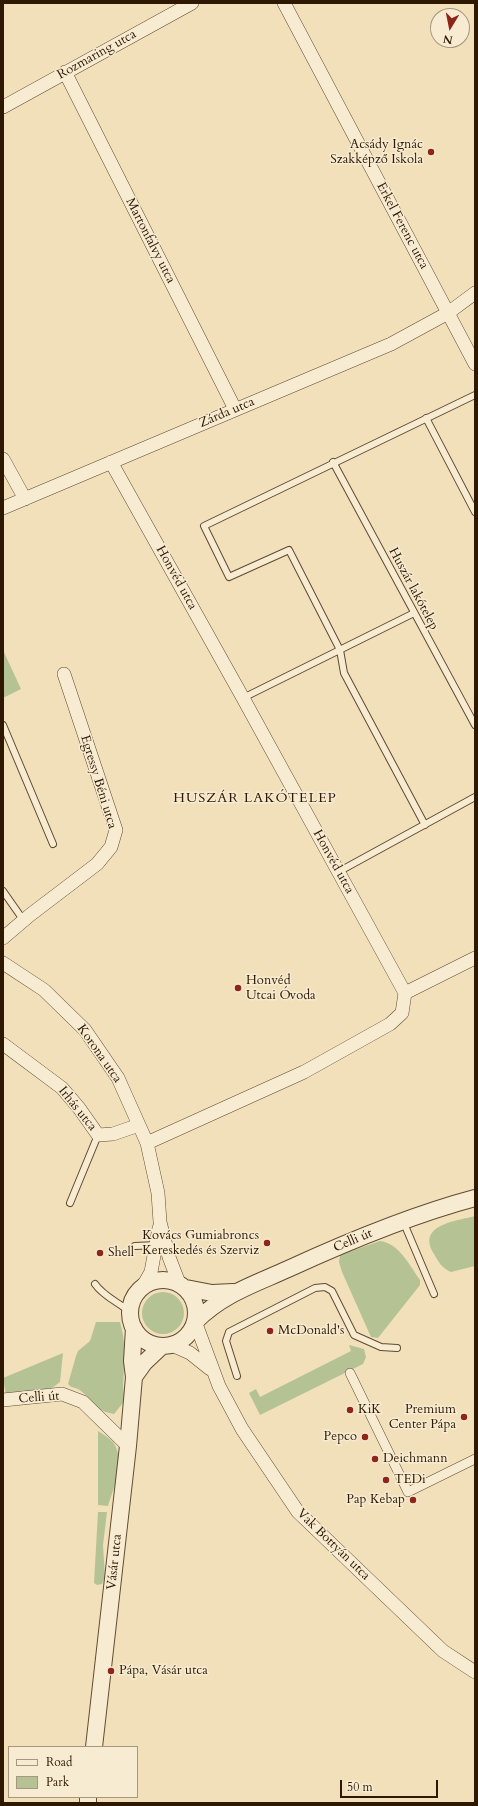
<!DOCTYPE html>
<html>
<head>
<meta charset="utf-8">
<style>
  body { margin:0 }
  #map { position:relative; width:478px; height:1806px; overflow:hidden; background:#f2e0ba; font-family:Cardo,serif }
  canvas { display:block }
  .frame { position:absolute; inset:0; border:4px solid #2e1802; pointer-events:none }
  .legend { position:absolute; left:8px; top:1746px; width:130px; height:52px; box-sizing:border-box; background:#f7ebd2; border:1px solid #a7977f; margin:0; padding:5px 7px; list-style:none; font-size:12px; color:#2e1802 }
  .legend li { display:flex; align-items:center; gap:8px; height:20px }
  .legend b { width:20px; border:1px solid #a7977f }
  .north { position:absolute; left:430px; top:8px; width:40px; height:40px; box-sizing:border-box; background:#f7ebd2; border:1px solid #a7977f; border-radius:50%; rotate:190deg; font-size:11px; font-weight:700; line-height:16px; text-align:center; color:#2e1802 }
  .north::after { content:''; display:block; margin:auto; width:14px; height:18px; background:#8f2418; clip-path:polygon(50% 0,100% 100%,50% 72%,0 100%) }
  .scale { position:absolute; left:340px; top:1780px; width:98px; height:18px; box-sizing:border-box; border:2px solid #2e1802; border-top:0; padding-left:5px; font-size:12px; line-height:14px; white-space:nowrap; color:#2e1802; -webkit-text-stroke:3px #f7ebd2; paint-order:stroke }
</style>
</head>
<body>
<div id="map">
<canvas width="478" height="1806"></canvas>
<div class="frame"></div>
<ul class="legend">
<li><b style="height:5px;background:#f7ebd2"></b>Road</li>
<li><b style="height:11px;background:#b5c394"></b>Park</li>
</ul>
<div class="north">N</div>
<div class="scale">50 m</div>
</div>
<script>
const g = document.querySelector('canvas').getContext('2d');
g.lineJoin = 'round';
function paint(path, color) {
  g.fillStyle = color;
  g.fill(path, 'evenodd');
}
function trace(path, color, width, dash) {
  g.strokeStyle = color;
  g.lineWidth = width;
  g.lineCap = dash ? 'butt' : 'round';
  g.setLineDash(dash || []);
  g.stroke(path);
}
function drawText(font, color, halo, rows, align = 'center') {
  g.font = font + ' Cardo,serif';
  g.lineWidth = 3;
  g.setLineDash([]);
  g.textBaseline = 'middle';
  g.strokeStyle = halo;
  g.fillStyle = color;
  for (const [text, x, y, turn = 0] of rows) {
    g.save();
    g.translate(x, y);
    g.rotate((+turn || 0) * Math.PI / 180);
    g.textAlign = isNaN(turn) ? turn : align;
    if (halo) g.strokeText(text, 0, 0);
    g.fillText(text, 0, 0);
    g.restore();
  }
}
paint(new Path2D(`
  M3 650 21 689 3 698Z
  M475 1216V1266L451 1272C442 1268 439 1263 434 1254 416 1225 456 1221 475 1216Z
  M380 1241C399 1243 410 1266 420 1280V1285L378 1338 371 1337 342 1272 339 1262 340 1255Z
  M142 1313a21 21 0 1 1 42 0a21 21 0 1 1-42 0Z
  M96 1322H120L123 1335 125 1352 123 1385 124 1397 123 1403 114 1414C95 1411 94 1402 81 1391 77 1387 72 1389 68 1384L76 1356 78 1351 90 1341Z
  M349 1345 364 1349 366 1357 363 1364 260 1415 249 1393 256 1389 260 1397 351 1351Z
  M63 1353 60 1382 52 1388 6 1395 3 1378Z
  M98 1431C103 1434 109 1438 113 1442 126 1460 114 1487 108 1506L98 1505Z
  M98 1512H107L103 1545 105 1577 102 1584 97 1585 94 1583Z`), '#b5c394');
const service = new Path2D(`
  M426 418 475 512
  M333 462 475 725
  M243 698 414 613
  M3 725 53 844
  M425 825 344 673 340 650 289 550 229 577 204 526 475 395
  M338 872 475 797
  M3 891 24 921
  M70 1203 98 1135
  M403 1221 434 1294
  M135 1246 157 1245
  M95 1284C103 1296 118 1302 130 1312
  M237 1376 226 1341 229 1332 315 1288 325 1287 332 1291 354 1335 381 1347 397 1348`);
const pedestrian = new Path2D(`
  M350 1373 408 1492 475 1459`);
const minor = new Path2D(`
  M284 3 475 364
  M65 72 235 409
  M3 107 192 3
  M3 459 25 499
  M111 462 243 698 405 993 402 1013 390 1024 304 1072 147 1143
  M3 508 391 344 448 313 475 293
  M3 938 30 915 97 864 111 847 116 830 64 674
  M3 963 44 990 85 1030 118 1078 147 1143 158 1193 160 1222 169 1257 179 1283
  M405 993 475 958
  M3 1044 62 1088 79 1108 98 1135 113 1134 139 1125
  M143 1286 151 1272 159 1228
  M196 1324 219 1386 242 1429 298 1512 443 1651 475 1672
  M172 1345 190 1353 210 1369
  M3 1400 62 1394 83 1402 128 1446`);
const tertiary = new Path2D(`
  M130 1313a33 33 0 1 1 66 0a33 33 0 1 1-66 0Z
  M186 1288 212 1293 233 1292
  M196 1321C223 1294 255 1284 288 1269 349 1241 411 1215 475 1198
  M134 1377 144 1363 162 1346
  M94 1747 128 1446 134 1377 132 1361 134 1328
  M88 1803V1797`);
trace(service, '#5f4a30', 8);
trace(pedestrian, '#5f4a30', 10);
trace(minor, '#5f4a30', 14);
trace(tertiary, '#5f4a30', 18);
trace(service, '#f7ebd2', 6);
trace(pedestrian, '#f7ebd2', 9);
trace(minor, '#f7ebd2', 13);
trace(tertiary, '#f7ebd2', 16);
for (const [x, y, r, color] of [
  [431,152,4,"#8f2418"],
  [238,988,4,"#8f2418"],
  [267,1243,4,"#8f2418"],
  [100,1253,4,"#8f2418"],
  [270,1331,4,"#8f2418"],
  [350,1410,4,"#8f2418"],
  [464,1417,4,"#8f2418"],
  [365,1437,4,"#8f2418"],
  [375,1459,4,"#8f2418"],
  [386,1480,4,"#8f2418"],
  [413,1500,4,"#8f2418"],
  [111,1671,4,"#8f2418"]
]) {
  const dot = new Path2D();
  dot.arc(x, y, r, 0, 2 * Math.PI);
  g.fillStyle = color;
  g.fill(dot);
  trace(dot, '#f7ebd2', 1.5);
}
drawText('13px', '#2e1802', '#f7ebd2', [
  ["Rozmaring utca",97,55,-29],
  ["Erkel Ferenc utca",402,226,62],
  ["Martonfalvy utca",150,241,63],
  ["Zárda utca",227,413,-23],
  ["Honvéd utca",176,578,61],
  ["Huszár lakótelep",413,589,62],
  ["Egressy Béni utca",98,782,73],
  ["Honvéd utca",333,862,61],
  ["Korona utca",99,1054,55],
  ["Irhás utca",77,1109,51],
  ["Celli út",353,1241,-23],
  ["Celli út",39,1398,-4],
  ["Vak Bottyán utca",333,1545,44],
  ["Vásár utca",115,1562,-84]
]);
drawText('13px', '#2e1802', '#f7ebd2', [
  ["Acsády Ignác",423,145,"right"],
  ["Szakképző Iskola",423,160,"right"],
  ["Honvéd",246,981],
  ["Utcai Óvoda",246,996],
  ["Kovács Gumiabroncs",259,1236,"right"],
  ["Kereskedés és Szerviz",259,1251,"right"],
  ["Shell",108,1253],
  ["McDonald's",278,1331],
  ["KiK",358,1410],
  ["Premium",456,1410,"right"],
  ["Center Pápa",456,1425,"right"],
  ["Pepco",357,1437,"right"],
  ["Deichmann",383,1459],
  ["TEDi",394,1480],
  ["Pap Kebap",405,1500,"right"],
  ["Pápa, Vásár utca",119,1671]
], 'left');
g.letterSpacing = '1px';
drawText('14px', '#2e1802', '#f7ebd2', [
  ["HUSZÁR LAKÓTELEP",255,799]
]);
g.letterSpacing = '0px';
</script>
</body>
</html>
